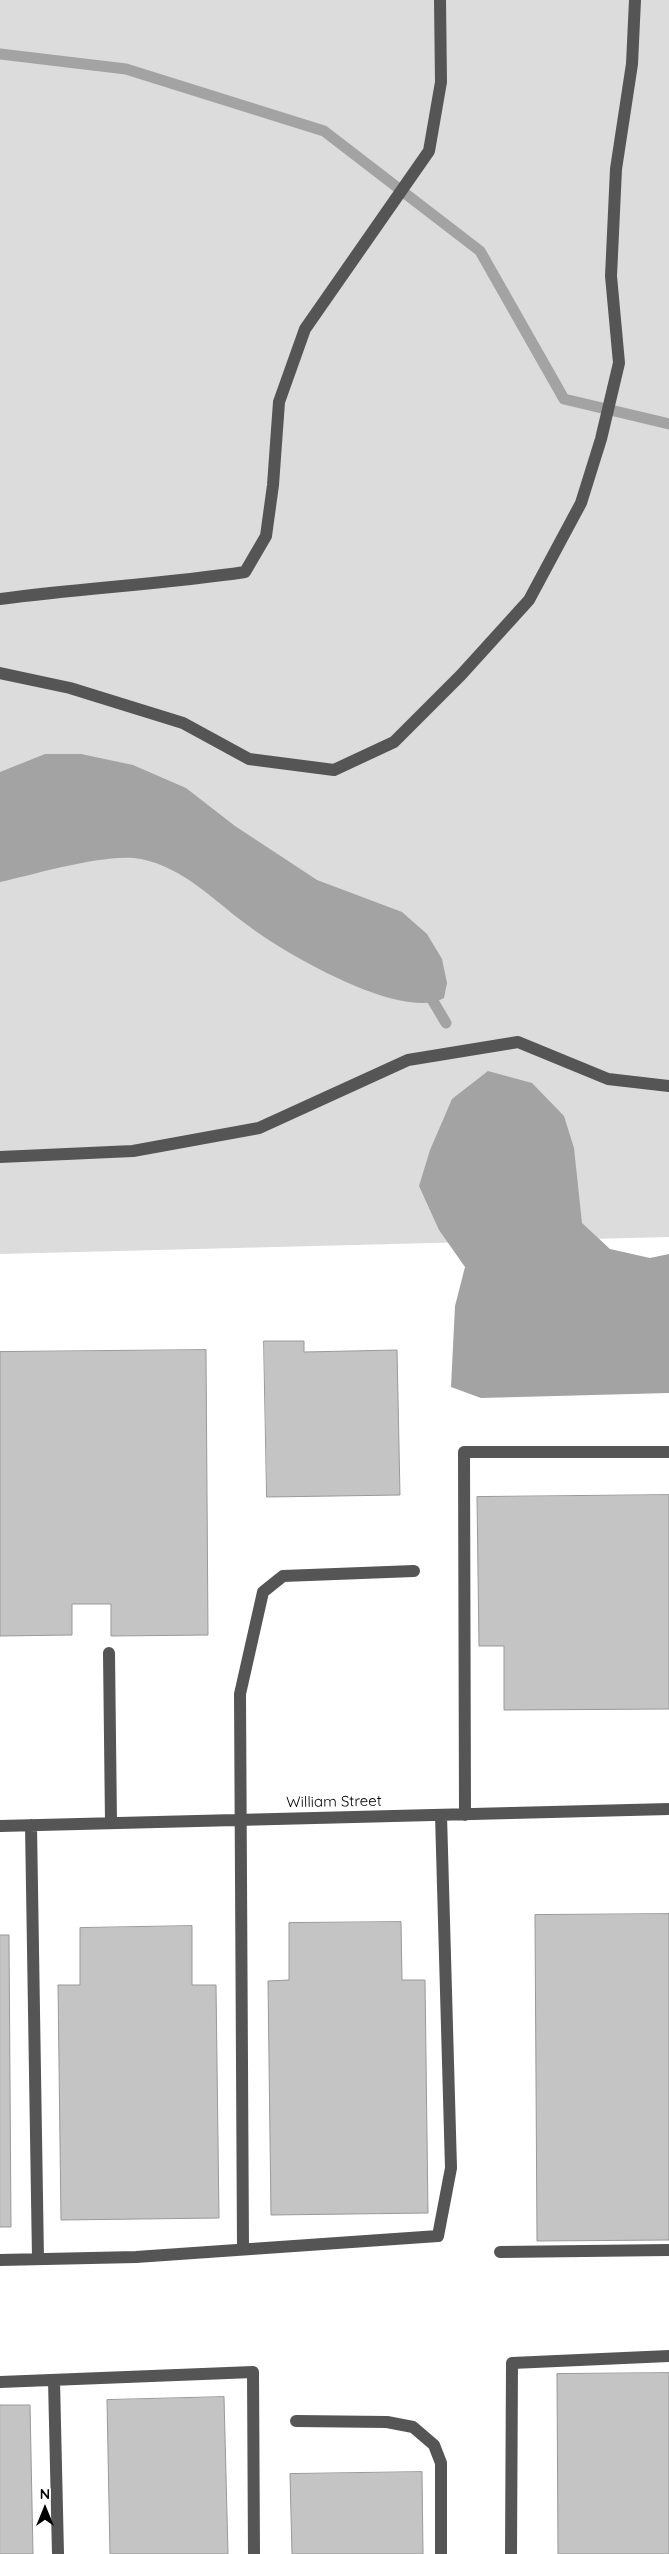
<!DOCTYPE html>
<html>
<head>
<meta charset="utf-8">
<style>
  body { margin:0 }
  #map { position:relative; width:669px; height:2554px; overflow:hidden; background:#fff; font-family:Quicksand,sans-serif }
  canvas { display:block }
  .north { position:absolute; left:20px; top:2484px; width:50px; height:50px; -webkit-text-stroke:4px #fff; paint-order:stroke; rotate:0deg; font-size:14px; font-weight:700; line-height:20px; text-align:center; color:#000 }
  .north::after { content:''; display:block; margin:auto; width:18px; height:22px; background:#000; clip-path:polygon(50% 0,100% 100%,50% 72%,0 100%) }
</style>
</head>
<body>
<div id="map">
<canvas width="669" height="2554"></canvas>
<div class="north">N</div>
</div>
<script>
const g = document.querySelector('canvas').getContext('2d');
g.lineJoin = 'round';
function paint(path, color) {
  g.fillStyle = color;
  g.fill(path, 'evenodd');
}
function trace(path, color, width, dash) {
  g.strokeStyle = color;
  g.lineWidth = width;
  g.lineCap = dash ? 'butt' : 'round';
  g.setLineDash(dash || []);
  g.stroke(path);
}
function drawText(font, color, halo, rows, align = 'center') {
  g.font = font + ' Quicksand,sans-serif';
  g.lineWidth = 5;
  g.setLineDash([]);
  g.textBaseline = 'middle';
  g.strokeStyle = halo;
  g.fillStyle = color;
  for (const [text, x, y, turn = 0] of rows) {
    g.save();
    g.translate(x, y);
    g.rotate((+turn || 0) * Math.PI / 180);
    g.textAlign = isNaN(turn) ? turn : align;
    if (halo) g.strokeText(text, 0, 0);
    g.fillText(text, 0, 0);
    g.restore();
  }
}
paint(new Path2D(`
  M0 0H669V1237L0 1254Z`), '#dcdcdc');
paint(new Path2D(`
  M45 754H81L133 765 186 788 235 826 317 880 402 912 427 934 442 959 447 983 444 998C402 1022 282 952 246 924 212 899 184 868 141 859 109 852 35 874 0 882V772Z
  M488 1071 532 1083 564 1116 574 1148 582 1223 610 1249 650 1258 669 1254V1393L481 1398 451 1387 455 1306 465 1267 439 1230 419 1186 430 1150 452 1099Z`), '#a3a3a3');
trace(new Path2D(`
  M0 54 126 69 324 131 480 251 564 399 669 424
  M427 991 446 1023`), '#a3a3a3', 11);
const building = new Path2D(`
  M264 1341H304V1352L397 1350 400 1495 267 1497Z
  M206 1350 208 1635 111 1636V1604H72V1635L0 1636V1352Z
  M669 1495V1709L504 1710V1646H479L477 1497Z
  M669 1914V2240L537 2241 535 1915Z
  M401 1922 402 1980H425L428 2213 271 2215 268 1981 289 1980V1923Z
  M192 1926V1985H216L219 2218 61 2220 58 1985H80V1928Z
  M0 1935H9L11 2227H0Z
  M669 2373V2554H558L557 2374Z
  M224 2397 228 2554H110L107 2400Z
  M0 2405H30L33 2554H0Z
  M422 2472 423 2554H292L290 2474Z`);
paint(building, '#c4c4c4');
trace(building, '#999', 1);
trace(new Path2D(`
  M0 599C82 588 164 584 245 572L266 536 273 485 279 402 305 329 429 151 441 82 440 0
  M0 673 70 688 183 723 249 759 334 770 394 742 461 675 529 600 581 503 601 439 619 363 611 276 616 169 632 64 635 0
  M0 1157 133 1151 259 1128 408 1060 518 1042 608 1079 669 1086
  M109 1653 111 1823
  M465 1815 464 1452H669
  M31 1825 38 2259
  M0 1826 669 1809
  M243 2249 240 1694 263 1592 283 1576 414 1571
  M500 2252 669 2250
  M0 2260 136 2257 438 2236 451 2168 441 1815
  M54 2380 58 2554
  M0 2382 253 2372 254 2554
  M296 2421 387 2422 413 2427 434 2445 441 2463V2554
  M511 2554 512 2363 669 2356`), '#555', 12);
drawText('15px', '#000', '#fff', [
  ["William Street",334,1802,-1]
]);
</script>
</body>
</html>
